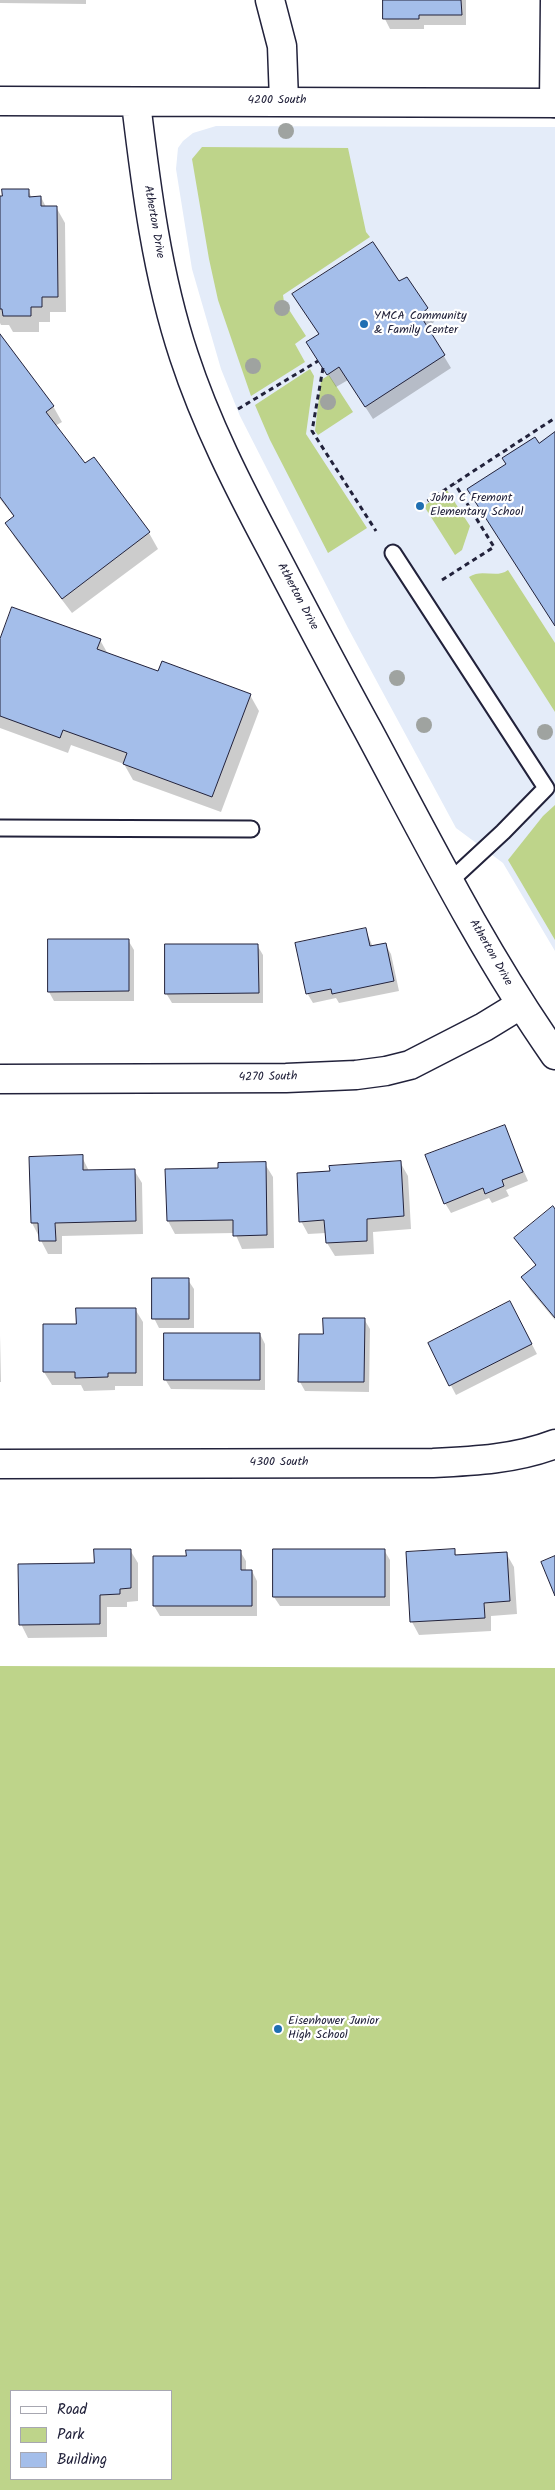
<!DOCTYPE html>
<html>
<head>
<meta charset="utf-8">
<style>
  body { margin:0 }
  #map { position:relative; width:555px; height:2490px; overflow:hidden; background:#fff; font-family:Kalam,sans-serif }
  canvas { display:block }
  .legend { position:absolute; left:10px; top:2390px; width:162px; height:90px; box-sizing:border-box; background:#fff; border:1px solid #a7a7b1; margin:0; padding:6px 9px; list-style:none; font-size:15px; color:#22223b }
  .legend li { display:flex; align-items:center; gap:10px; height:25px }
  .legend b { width:25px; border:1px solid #a7a7b1 }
</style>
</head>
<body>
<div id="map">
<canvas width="555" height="2490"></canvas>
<ul class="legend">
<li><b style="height:6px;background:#fff"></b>Road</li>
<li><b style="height:14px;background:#bed48a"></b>Park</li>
<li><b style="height:14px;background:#a4beea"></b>Building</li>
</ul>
</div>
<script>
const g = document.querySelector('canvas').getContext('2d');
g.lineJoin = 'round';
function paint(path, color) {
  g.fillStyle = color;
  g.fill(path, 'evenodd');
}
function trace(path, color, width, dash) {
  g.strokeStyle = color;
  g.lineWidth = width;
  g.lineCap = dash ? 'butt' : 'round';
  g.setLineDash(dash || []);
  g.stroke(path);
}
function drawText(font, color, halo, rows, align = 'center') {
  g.font = font + ' Kalam,sans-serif';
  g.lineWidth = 4.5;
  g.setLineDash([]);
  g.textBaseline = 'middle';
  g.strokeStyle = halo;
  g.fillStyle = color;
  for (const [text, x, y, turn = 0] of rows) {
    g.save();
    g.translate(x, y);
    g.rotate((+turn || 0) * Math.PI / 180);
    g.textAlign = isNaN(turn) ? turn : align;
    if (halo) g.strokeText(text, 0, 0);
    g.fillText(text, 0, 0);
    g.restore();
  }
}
paint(new Path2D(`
  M216 126 555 127V951L503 863 456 828 348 628 240 416 221 369 192 269 176 169 178 148 183 141 193 133Z`), '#e4ecf9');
paint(new Path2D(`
  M202 147 348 148 366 232 370 237 283 295 284 302 306 336 295 344 305 362 251 396 218 300 209 259 192 159Z
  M310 369 314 376 306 434 367 528 328 553 270 440 255 405Z
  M329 375 353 412 318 435 315 431 321 380Z
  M447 490 470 526 462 550 455 555 424 506Z
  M508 570 555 643V712L469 577C482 568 496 579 508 570Z
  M555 805V940L508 860 543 816Z
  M0 1666 555 1668V2490H0ZM11 2391H171V2479H11Z`), '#bed48a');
paint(new Path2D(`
  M0 0H86V4L0 3Z
  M384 0H466V25H424V29H390L385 19Z
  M28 190 32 198 41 197 46 207H56L65 223 66 312H50V322H39V332H13L9 325H1L0 323V197Z
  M399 283 426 309 434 322 427 328 451 368 373 419 348 380 336 387 316 356 320 335Z
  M0 336 53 406 62 422 55 426 84 465 93 459 149 533 158 549 72 613 15 538 6 523 14 517 0 499Z
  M100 640 108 654 159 673 250 695 259 711 221 812 133 780 124 764 71 745 68 753 0 728V643Z
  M365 929 373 947 385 944 391 954 399 991 339 1003 336 998 313 1003 307 993Z
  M128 940 134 950V1001H54L49 992Z
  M257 945 263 955V1003H172L166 993Z
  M504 1126 528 1181 506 1190 509 1196 492 1203 489 1198 451 1213 445 1203Z
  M82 1157 89 1171 134 1170 142 1183 143 1234 62 1236V1254H48L32 1223Z
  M400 1162 408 1176 411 1229 373 1232 374 1254 335 1256 327 1243 326 1233 308 1234 301 1221 331 1172Z
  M265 1164 273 1177 274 1248 242 1249 235 1233 175 1234 168 1221 219 1169Z
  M555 1211V1320L530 1290 522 1277 536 1266 515 1238Z
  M188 1280 194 1289V1328H159L154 1318Z
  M135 1309 143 1322V1386H115V1390L84 1391 81 1385H52L44 1372 77 1325Z
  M515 1312 537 1354 456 1395 429 1344Z
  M364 1319 370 1329 369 1392 305 1391 300 1382 324 1335Z
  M260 1334 265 1344V1390L171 1389 165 1379Z
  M0 1335 1 1382H0Z
  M130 1550 138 1563V1601L127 1602V1607H107V1637L28 1638 21 1624 95 1564Z
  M384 1550 390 1560V1606H280L274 1597Z
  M240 1551 246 1561V1571H252L257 1581V1616H160L154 1606 188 1557Z
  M454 1551 457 1556 506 1553 514 1567 517 1614 491 1616V1631L419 1635 412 1622 408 1553Z`), '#0003');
const building = new Path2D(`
  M383 0H461L462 15H419V19H383Z
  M2 189H29V197L41 196V206H57L58 297H42V307H31V316H3L2 309H0V196H2Z
  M373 242 399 281 407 277 428 308 420 315 445 355 365 407 339 367 327 375 306 342 319 334 292 294Z
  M0 334 54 406 46 412 85 463 94 457 150 532 62 599 5 523 14 516 0 497Z
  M555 432V626L467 489 506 464 502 458 535 437 539 443Z
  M12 607 101 639 97 649 158 671 162 661 251 694 212 797 123 764 127 753 63 730 60 738 0 716V639Z
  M366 928 370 946 386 943 394 981 332 994 331 989 306 994 295 943Z
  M48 939H129V991L48 992Z
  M165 944H258L259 993 165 994Z
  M505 1125 523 1172 502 1180 504 1186 485 1194 483 1188 444 1204 425 1155Z
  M83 1155V1170L135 1169 136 1221 55 1223 56 1241H39L38 1223H31L29 1157Z
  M401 1161 404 1216 367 1219V1241L326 1243 324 1220 299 1222 297 1173 330 1171 329 1166Z
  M266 1162 267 1235 233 1236V1220L167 1221 165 1169 218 1168V1163Z
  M553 1206 555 1209V1318L521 1277 536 1265 514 1238Z
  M152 1278H189V1319H152Z
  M510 1301 532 1344 449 1386 428 1343Z
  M76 1308H136V1373H108V1377L75 1378V1372H43V1324H76Z
  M323 1318H365L364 1382H298L299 1334H323Z
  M164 1333H260V1380H164Z
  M94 1549H131V1588L120 1589V1594L100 1595V1624L19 1625 18 1564 94 1563Z
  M273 1549H385V1597H273Z
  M455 1549V1555L507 1552 510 1601 484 1603 485 1618 410 1622 406 1552Z
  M186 1550H241V1570H252V1606H153V1556H186Z
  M555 1556V1596L541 1562Z`);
paint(building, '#a4beea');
trace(building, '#22223b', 1);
const lane = new Path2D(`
  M393 553 546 788 503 832 449 882
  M0 828 251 829`);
const street = new Path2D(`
  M270 0 282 46 284 101
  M554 103 555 0
  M0 1079 286 1078 356 1075 386 1071 410 1065 484 1027 520 1005
  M0 1464 433 1463C475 1461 516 1459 555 1444`);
const secondary = new Path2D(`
  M0 101 555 103
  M136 103C146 187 157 275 184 356 206 423 238 486 271 548 303 609 335 670 368 730 427 840 483 952 555 1055`);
trace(lane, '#22223b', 19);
trace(street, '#22223b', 31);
trace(secondary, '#22223b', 31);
trace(new Path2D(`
  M323 368 312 431 376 531
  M238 409 318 361
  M420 506 555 418
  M442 580 494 547 455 484`), '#22223b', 3, [5, 4]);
trace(lane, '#fff', 15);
trace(street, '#fff', 28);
trace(secondary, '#fff', 28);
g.fillStyle = '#9fa3a0';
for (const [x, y] of [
  [286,131],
  [282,308],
  [253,366],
  [328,402],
  [397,678],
  [424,725],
  [545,732]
]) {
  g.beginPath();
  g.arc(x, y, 8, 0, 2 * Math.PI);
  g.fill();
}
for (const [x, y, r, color] of [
  [364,324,5,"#1f6fb2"],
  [420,506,5,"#1f6fb2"],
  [278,2029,5,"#1f6fb2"]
]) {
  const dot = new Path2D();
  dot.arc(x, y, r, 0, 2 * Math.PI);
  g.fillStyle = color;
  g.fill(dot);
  trace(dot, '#fff', 2);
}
drawText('12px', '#22223b', '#fff', [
  ["4200 South",277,101],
  ["Atherton Drive",153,222,80],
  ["Atherton Drive",297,597,62],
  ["Atherton Drive",490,953,60],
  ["4270 South",268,1078,-1],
  ["4300 South",279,1463]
]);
drawText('12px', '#22223b', '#fff', [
  ["YMCA Community",374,317],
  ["& Family Center",374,331],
  ["John C Fremont",430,499],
  ["Elementary School",430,513],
  ["Eisenhower Junior",288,2022],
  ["High School",288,2036]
], 'left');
</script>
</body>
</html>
